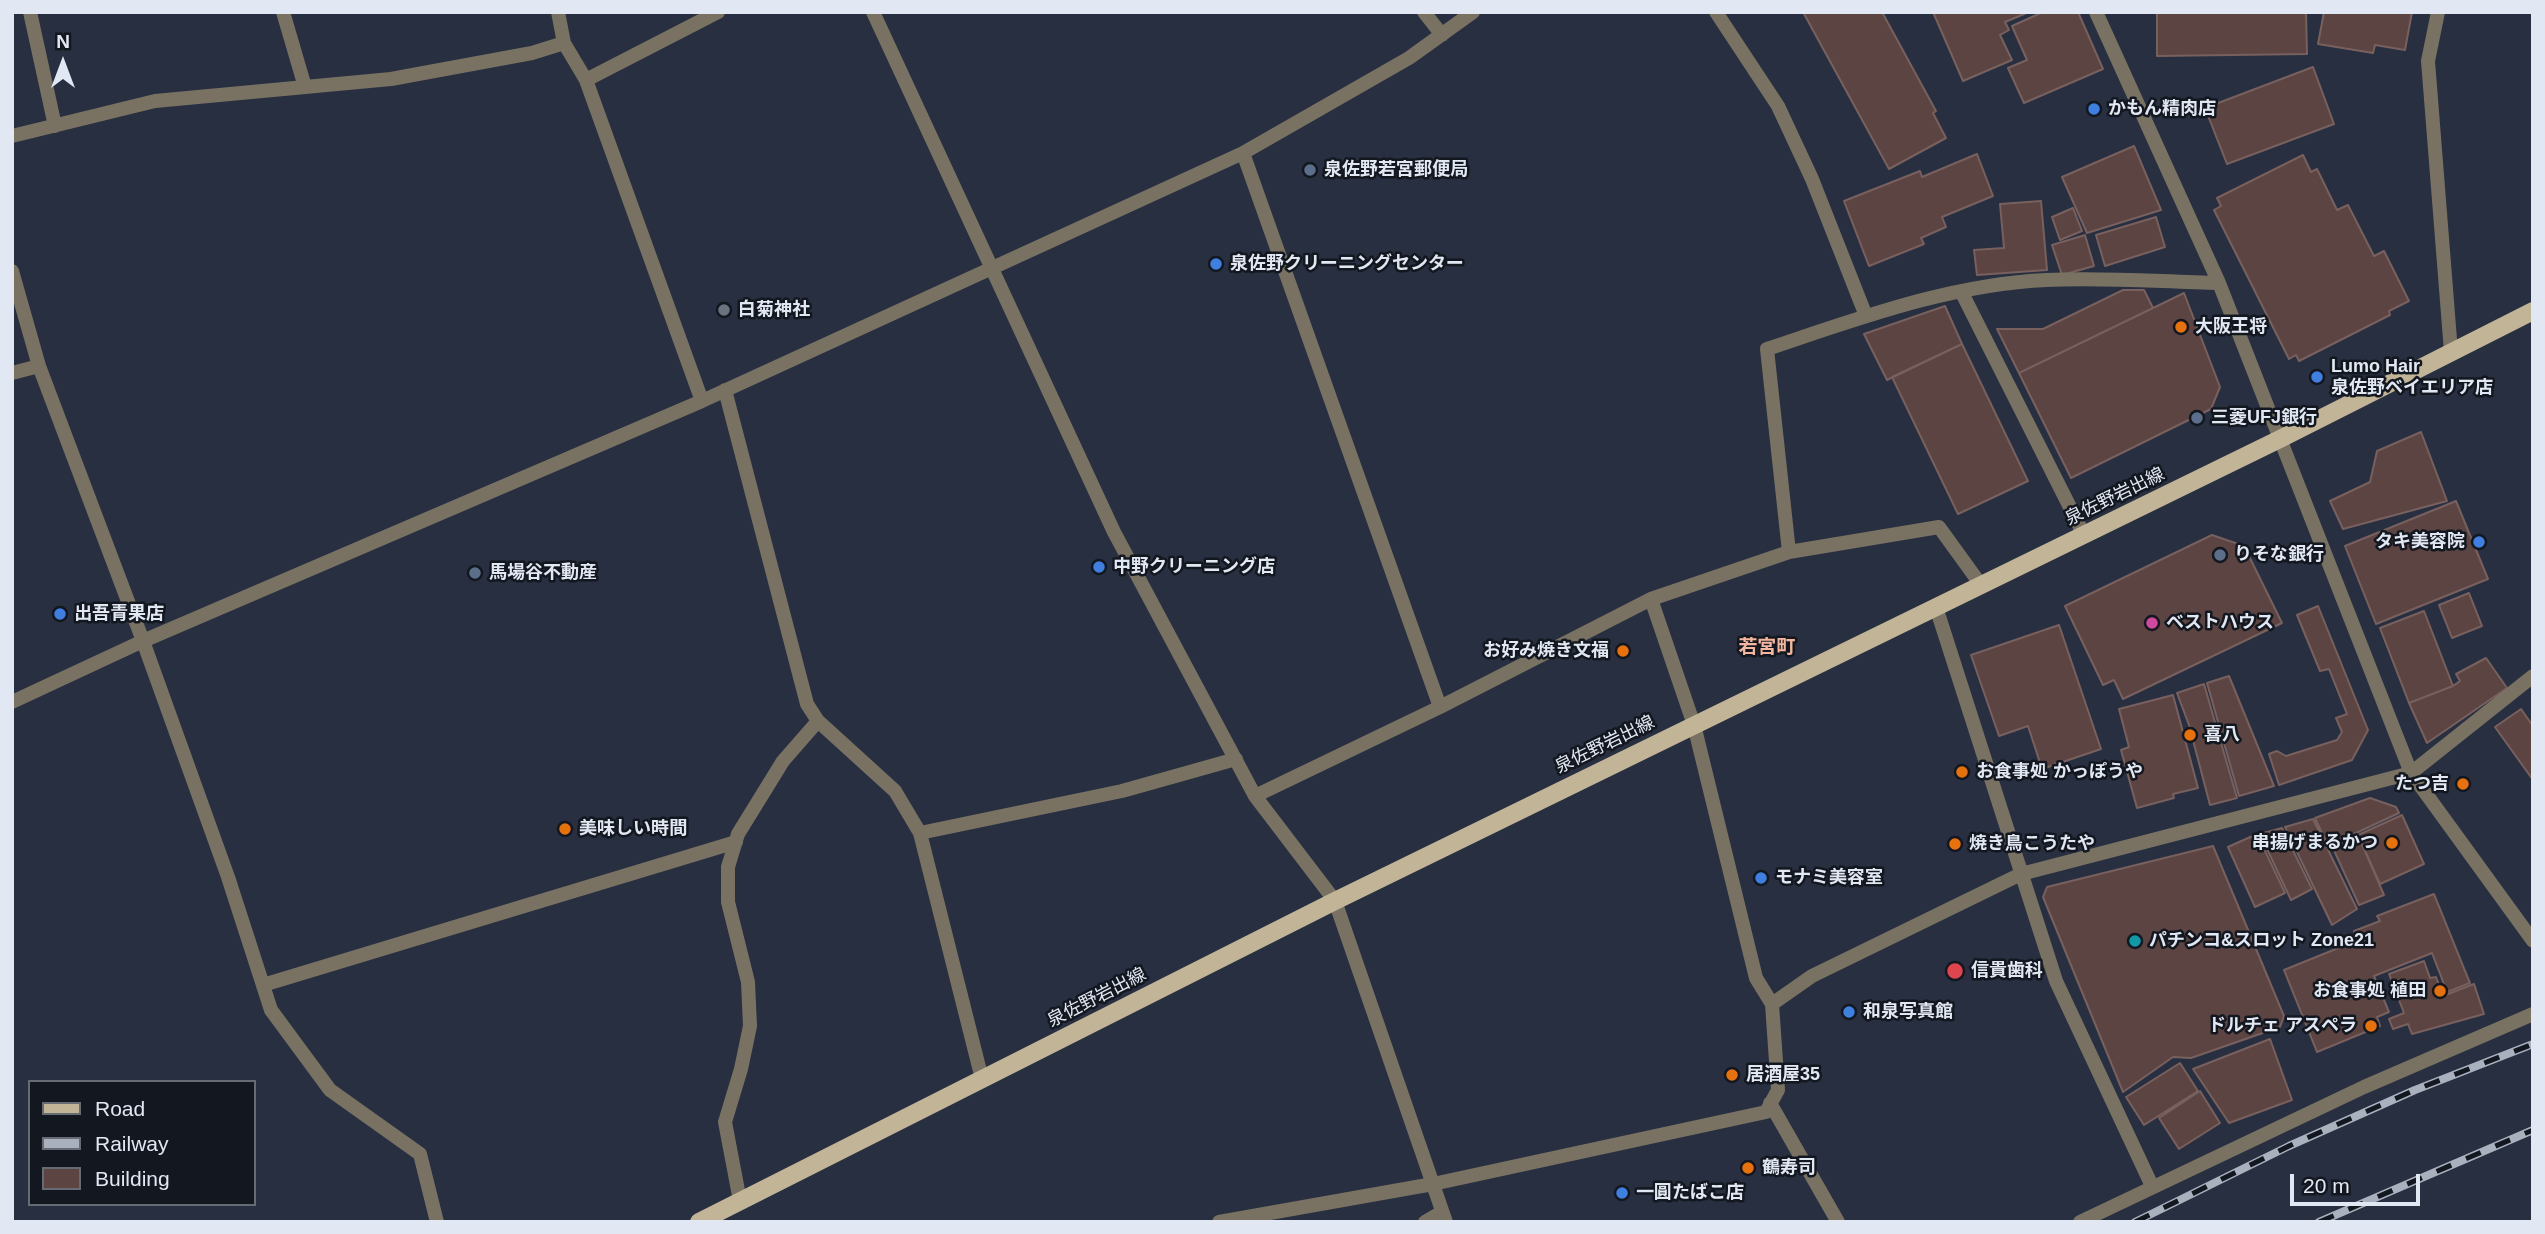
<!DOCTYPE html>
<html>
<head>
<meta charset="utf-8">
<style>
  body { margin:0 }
  #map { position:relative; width:2545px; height:1234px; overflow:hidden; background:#272f40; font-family:Arial,sans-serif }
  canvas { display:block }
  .frame { position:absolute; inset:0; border:14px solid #e2e8f3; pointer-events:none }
  .legend { position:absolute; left:28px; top:1080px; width:228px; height:126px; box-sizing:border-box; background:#13171f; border:2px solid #666b74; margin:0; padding:9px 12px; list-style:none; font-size:21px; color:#e2e8f3 }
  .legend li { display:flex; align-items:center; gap:14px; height:35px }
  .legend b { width:35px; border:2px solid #666b74 }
  .north { position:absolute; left:28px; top:28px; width:70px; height:70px; -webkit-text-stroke:5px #13171f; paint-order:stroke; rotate:0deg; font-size:19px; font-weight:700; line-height:28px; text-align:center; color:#e2e8f3 }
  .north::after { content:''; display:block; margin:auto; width:24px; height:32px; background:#e2e8f3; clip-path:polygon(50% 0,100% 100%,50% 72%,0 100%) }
  .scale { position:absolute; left:2290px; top:1174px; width:130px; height:32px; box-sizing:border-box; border:4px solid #e2e8f3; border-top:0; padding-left:9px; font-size:21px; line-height:24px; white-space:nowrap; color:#e2e8f3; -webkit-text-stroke:5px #13171f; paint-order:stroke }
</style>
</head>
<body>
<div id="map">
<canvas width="2545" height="1234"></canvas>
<div class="frame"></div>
<ul class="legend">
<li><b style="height:9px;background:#c2b496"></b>Road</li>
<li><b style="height:9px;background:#aab1be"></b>Railway</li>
<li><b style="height:19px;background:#5b4442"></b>Building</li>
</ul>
<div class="north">N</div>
<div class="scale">20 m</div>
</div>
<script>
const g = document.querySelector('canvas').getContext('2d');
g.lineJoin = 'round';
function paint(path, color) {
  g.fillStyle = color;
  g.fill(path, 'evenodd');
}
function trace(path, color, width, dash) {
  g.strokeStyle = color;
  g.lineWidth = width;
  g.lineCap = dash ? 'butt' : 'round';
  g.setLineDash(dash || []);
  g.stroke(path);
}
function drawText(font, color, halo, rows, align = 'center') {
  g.font = font + ' Arial,"Noto Sans JP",sans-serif';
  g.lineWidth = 5;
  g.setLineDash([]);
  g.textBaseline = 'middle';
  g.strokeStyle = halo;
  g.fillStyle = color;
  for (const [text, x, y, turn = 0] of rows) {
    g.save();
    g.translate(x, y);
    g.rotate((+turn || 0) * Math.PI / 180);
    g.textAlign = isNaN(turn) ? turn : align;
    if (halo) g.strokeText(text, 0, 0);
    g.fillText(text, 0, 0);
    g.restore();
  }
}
const building = new Path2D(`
  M1803 12H1882L1936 111 1933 113 1946 138 1889 169Z
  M1933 12H2029L2005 22 2009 30 2000 35 2012 60 1963 81Z
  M2043 12H2078L2103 69 2024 103 2008 68 2027 60 2012 26Z
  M2157 12H2306L2307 54 2157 56Z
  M2324 12H2412L2405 50 2375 45 2373 53 2318 44Z
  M2313 67 2334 124 2227 164 2205 108Z
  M2134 146 2161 210 2087 233 2062 177Z
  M1977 154 1993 196 1942 217 1946 227 1921 238 1924 244 1869 266 1844 201 1920 171 1922 177Z
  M2303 155 2311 172 2317 169 2337 210 2348 205 2374 256 2384 251 2409 301 2389 311 2390 315 2299 361 2296 355 2289 359 2214 210 2221 206 2217 198Z
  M2041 201 2047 270 1977 275 1974 250 2004 248 2000 204Z
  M2073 208 2082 231 2060 240 2052 217Z
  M2156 217 2165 247 2105 266 2096 235Z
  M2085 235 2094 266 2062 275 2052 245Z
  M2123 290H2144L2153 308 2019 373 1997 329H2043Z
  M2184 293 2220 387 2211 409 2071 478 2019 373Z
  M1945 306 1962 344 1887 380 1864 334Z
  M1962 344 2028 481 1958 514 1892 377Z
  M2421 432 2447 501 2343 529 2330 501 2370 482 2377 451Z
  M2456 501 2488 579 2376 624 2345 546Z
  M2212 535 2244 546 2282 623 2123 699 2114 680 2103 685 2065 606Z
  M2469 593 2482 626 2452 638 2439 605Z
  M2318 606 2368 730 2352 760 2279 785 2269 754 2277 751 2286 756 2337 740 2342 732 2336 718 2347 714 2329 669 2320 671 2297 615Z
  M2424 611 2453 686 2409 703 2380 628Z
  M2059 625 2101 749 2042 769 2028 726 1999 736 1971 655Z
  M2486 658 2507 688 2427 743 2409 703 2453 686 2460 681 2456 674Z
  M2229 676 2274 786 2239 796 2207 683Z
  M2204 684 2237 798 2210 805 2189 725 2177 693Z
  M2173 695 2198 788 2173 794 2174 798 2137 808 2121 750 2129 747 2119 709Z
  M2521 709 2533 726V780L2495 727Z
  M2370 798 2396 807 2399 813 2328 846 2315 818Z
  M2402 815 2424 864 2380 884 2358 835Z
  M2313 819 2357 909 2332 925 2285 827Z
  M2282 828 2312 889 2291 900 2260 834Z
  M2257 834 2285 893 2255 907 2228 847Z
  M2358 835 2384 895 2359 905 2332 846Z
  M2213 846 2284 1016 2280 1027 2191 1058 2173 1057 2123 1092 2043 897 2047 887Z
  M2434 894 2470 983 2447 992 2432 953 2374 976 2389 1012 2377 1017 2380 1026 2317 1052 2284 970 2358 940 2354 931 2380 921 2377 916Z
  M2424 961 2430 978 2436 977 2443 996 2474 984 2484 1014 2412 1034 2408 1024 2393 1029 2389 1019 2404 1013 2389 974Z
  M2270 1039 2292 1100 2229 1123 2193 1069Z
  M2180 1063 2198 1091 2144 1125 2126 1097Z
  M2200 1091 2220 1123 2179 1149 2159 1118Z`);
paint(building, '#5b4442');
trace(building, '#78605e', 2);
trace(new Path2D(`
  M283 12 305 87`), '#797263', 14);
trace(new Path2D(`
  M30 12 55 126
  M873 12 1114 532 1255 796 1335 901 1446 1222
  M1424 12 1442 35
  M1716 12 1778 106 1812 179 1866 316
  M2096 12 2219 283 2411 773 2533 941
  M2438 12 2428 61 2451 352
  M564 43 586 80 702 401
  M586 80 718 12
  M12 136 155 101 391 79 532 53 564 43 558 12
  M1243 153 1440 707
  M12 271 39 366 143 641 228 877 271 1010 330 1090 420 1154 437 1222
  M1961 291 2084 535
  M12 373 39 366
  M725 390 807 704 818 721 895 791 920 833 982 1079
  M1789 552 1767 349C1857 319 1951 284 2047 280 2104 277 2162 282 2219 283
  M1651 599 1694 725 1756 978 1772 1004
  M1936 607 2056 981 2152 1186
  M12 702 143 641 702 401 1243 153 1409 58 1473 12
  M1255 796 1440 707 1651 599 1789 552 1939 527 1981 585
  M920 833 1122 791 1236 759
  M263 985 736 842
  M1770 1103 1838 1222
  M740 1201 725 1122 741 1069 750 1026 748 982 728 902V867L738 834 783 761 818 721
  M1219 1222 1433 1184 1766 1112 1778 1090 1772 1004 1812 976 2021 874 2411 773 2533 676
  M1425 1222 1442 1212
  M2080 1222 2364 1087 2533 1014`), '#797263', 14);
trace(new Path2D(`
  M699 1222 1335 901 2282 438 2533 311`), '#c2b496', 18);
const rail = new Path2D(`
  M2135 1222 2289 1146 2415 1090 2533 1044
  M2319 1222 2533 1130`);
trace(rail, '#aab1be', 8);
trace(rail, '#13171f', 5, [16]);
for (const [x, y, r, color] of [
  [2094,109,7,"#3f7fe0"],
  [1310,170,7,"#5c6f8a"],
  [1216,264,7,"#3f7fe0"],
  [724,310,7,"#6b7280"],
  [2181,327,7,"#e8710a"],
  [2317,377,7,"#3f7fe0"],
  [2197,418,7,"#5c6f8a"],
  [2479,542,7,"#3f7fe0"],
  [2220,555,7,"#5c6f8a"],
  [1099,567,7,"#3f7fe0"],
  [475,573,7,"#5c6f8a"],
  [60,614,7,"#3f7fe0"],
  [2152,623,7,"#d1479c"],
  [1623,651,7,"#e8710a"],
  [2190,735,7,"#e8710a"],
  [1962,772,7,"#e8710a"],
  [2463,784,7,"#e8710a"],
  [565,829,7,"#e8710a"],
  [2392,843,7,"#e8710a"],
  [1955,844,7,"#e8710a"],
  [1761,878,7,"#3f7fe0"],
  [2135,941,7,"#0f9aa8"],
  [1955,971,9,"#e0444e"],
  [2440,991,7,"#e8710a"],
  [1849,1012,7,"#3f7fe0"],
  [2371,1026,7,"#e8710a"],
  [1732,1075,7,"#e8710a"],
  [1748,1168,7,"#e8710a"],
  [1622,1193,7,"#3f7fe0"]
]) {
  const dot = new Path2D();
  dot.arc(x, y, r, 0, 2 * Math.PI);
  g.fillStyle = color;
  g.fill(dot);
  trace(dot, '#13171f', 2.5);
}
drawText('bold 18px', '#e2e8f3', '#13171f', [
  ["かもん精肉店",2108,109],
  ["泉佐野若宮郵便局",1324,170],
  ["泉佐野クリーニングセンター",1230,264],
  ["白菊神社",738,310],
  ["大阪王将",2195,327],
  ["Lumo Hair",2331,367],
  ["泉佐野ベイエリア店",2331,388],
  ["三菱UFJ銀行",2211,418],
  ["タキ美容院",2465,542,"right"],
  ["りそな銀行",2234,555],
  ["中野クリーニング店",1113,567],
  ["馬場谷不動産",489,573],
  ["出吾青果店",74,614],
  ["ベストハウス",2166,623],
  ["お好み焼き文福",1609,651,"right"],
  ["喜八",2204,735],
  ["お食事処 かっぽうや",1976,772],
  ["たつ吉",2449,784,"right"],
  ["美味しい時間",579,829],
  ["串揚げまるかつ",2378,843,"right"],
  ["焼き鳥こうたや",1969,844],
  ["モナミ美容室",1775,878],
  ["パチンコ&スロット Zone21",2149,941],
  ["信貴歯科",1971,971],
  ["お食事処 植田",2426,991,"right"],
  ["和泉写真館",1863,1012],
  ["ドルチェ アスペラ",2357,1026,"right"],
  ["居酒屋35",1746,1075],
  ["鶴寿司",1762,1168],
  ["一圓たばこ店",1636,1193]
], 'left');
drawText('18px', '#e2e8f3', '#13171f', [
  ["泉佐野岩出線",2115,497,-26],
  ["泉佐野岩出線",1605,745,-26],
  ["泉佐野岩出線",1097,998,-27]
]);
drawText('bold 19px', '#f5b6a0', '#13171f', [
  ["若宮町",1767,648]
]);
</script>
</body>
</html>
